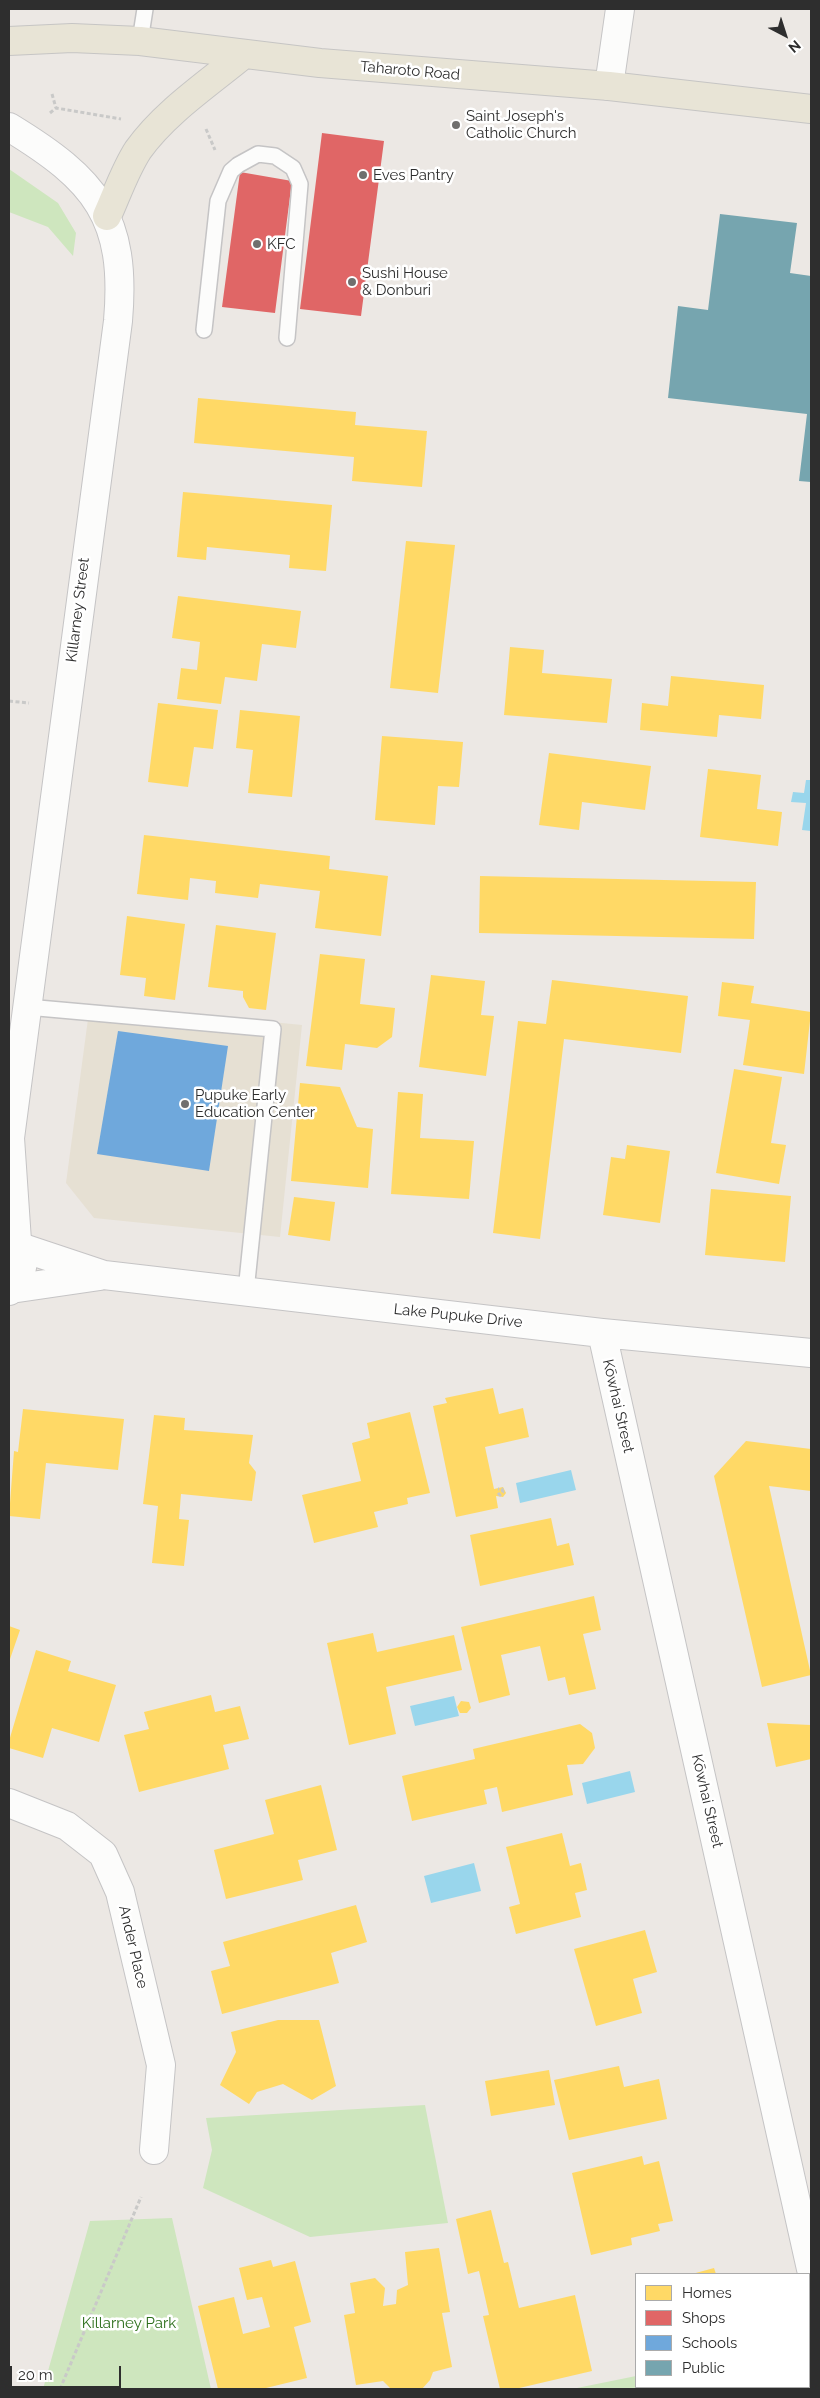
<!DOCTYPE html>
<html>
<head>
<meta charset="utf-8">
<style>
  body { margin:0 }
  #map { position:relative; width:820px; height:2398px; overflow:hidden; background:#ece8e4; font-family:Raleway,sans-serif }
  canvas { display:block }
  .frame { position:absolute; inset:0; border:10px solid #2e2e2e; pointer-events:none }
  .legend { position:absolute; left:635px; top:2273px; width:175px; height:115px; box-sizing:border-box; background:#fff; border:1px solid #ababab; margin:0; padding:6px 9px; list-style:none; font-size:15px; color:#2e2e2e }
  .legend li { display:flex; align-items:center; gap:10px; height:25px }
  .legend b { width:25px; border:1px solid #ababab }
  .north { position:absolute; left:760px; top:10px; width:50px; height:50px; -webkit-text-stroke:4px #fff; paint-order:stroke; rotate:140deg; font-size:14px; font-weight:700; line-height:20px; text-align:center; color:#2e2e2e }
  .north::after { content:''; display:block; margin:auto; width:18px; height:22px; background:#2e2e2e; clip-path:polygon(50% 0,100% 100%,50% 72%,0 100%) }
  .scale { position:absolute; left:10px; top:2366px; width:111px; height:22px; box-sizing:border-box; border:2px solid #2e2e2e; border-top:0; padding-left:6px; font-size:15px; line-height:18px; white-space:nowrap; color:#2e2e2e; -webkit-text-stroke:4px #fff; paint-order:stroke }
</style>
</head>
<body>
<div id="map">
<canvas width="820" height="2398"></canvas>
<div class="frame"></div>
<ul class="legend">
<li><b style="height:14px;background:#ffd966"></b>Homes</li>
<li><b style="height:14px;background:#e06666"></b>Shops</li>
<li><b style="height:14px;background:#6fa8dc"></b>Schools</li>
<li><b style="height:14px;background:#76a5af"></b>Public</li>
</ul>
<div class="north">N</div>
<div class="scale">20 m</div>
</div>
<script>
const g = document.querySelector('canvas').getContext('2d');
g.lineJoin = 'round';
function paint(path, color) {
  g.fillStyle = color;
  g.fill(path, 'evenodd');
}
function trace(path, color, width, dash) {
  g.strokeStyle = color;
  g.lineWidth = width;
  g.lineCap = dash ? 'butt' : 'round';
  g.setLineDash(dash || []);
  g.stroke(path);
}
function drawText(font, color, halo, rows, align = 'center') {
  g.font = font + ' Raleway,sans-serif';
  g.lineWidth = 5;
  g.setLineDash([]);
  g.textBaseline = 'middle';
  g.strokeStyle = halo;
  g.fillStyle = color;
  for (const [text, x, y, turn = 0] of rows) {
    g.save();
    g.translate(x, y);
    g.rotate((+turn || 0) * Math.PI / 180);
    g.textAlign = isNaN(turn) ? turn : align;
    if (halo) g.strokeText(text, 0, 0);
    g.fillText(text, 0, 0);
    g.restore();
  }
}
paint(new Path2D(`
  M90 1004 302 1025 280 1237 94 1218 66 1183Z`), '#e6e0d3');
paint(new Path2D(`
  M9 169 58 203 76 233 73 256 48 227 9 212Z
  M425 2105 448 2223 310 2237 203 2188 212 2150 206 2118Z
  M172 2218 211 2389H43L90 2221Z
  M636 2376V2387H776L777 2389H572Z`), '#cee6be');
paint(new Path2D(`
  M806 780H811V831L802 830 806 803 791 802 793 792 804 793Z
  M571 1470 576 1490 520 1503 516 1483Z
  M454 1696 459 1716 415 1726 410 1706Z
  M630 1771 635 1792 587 1804 582 1783Z
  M474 1863 481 1891 431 1903 424 1876Z`), '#99d6ec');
paint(new Path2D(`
  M198 398 356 412 355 425 427 431 422 487 352 481 354 457 194 443Z
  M183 492 332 505 326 571 289 568 290 555 207 547 206 560 177 557Z
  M406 541 455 545 438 693 390 688Z
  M178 596 301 611 296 648 262 644 257 681 225 677 221 704 177 699 181 668 197 670 200 642 172 638Z
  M510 647 544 650 542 673 612 679 607 723 504 715Z
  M671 676 764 685 761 719 719 715 717 737 640 730 642 703 668 706Z
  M158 703 218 710 213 749 194 747 188 787 148 782Z
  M240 710 300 716 292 797 248 793 253 750 236 748Z
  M382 736 463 742 459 787 438 786 435 825 375 820Z
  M549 753 651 766 645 810 582 802 579 830 539 825Z
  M708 769 761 775 757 809 782 812 778 846 700 837Z
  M144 835 330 856 329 869 388 876 381 936 315 928 320 891 260 884 258 898 215 893 216 881 190 878 188 900 137 894Z
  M480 876 756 882 754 939 479 933Z
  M127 916 185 924 175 1000 144 996 146 978 120 975Z
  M216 925 276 933 266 1010 249 1008 243 997V991L208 987Z
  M320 954 365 959 360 1004 395 1008 392 1037 377 1048 345 1044 342 1070 306 1066Z
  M431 975 485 981 481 1015 494 1016 486 1076 419 1067Z
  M552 980 688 996 681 1053 564 1039 540 1239 493 1233 518 1021 546 1024Z
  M722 982 754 986 751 1003 811 1012 804 1074 743 1065 750 1020 718 1016Z
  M734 1069 782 1077 771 1143 786 1145 779 1184 716 1173Z
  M300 1083 340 1087 357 1127 373 1129 368 1188 291 1181Z
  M398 1092 423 1094 420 1138 474 1141 469 1199 391 1194Z
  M627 1145 670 1151 660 1223 603 1215 611 1157 625 1159Z
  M711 1189 791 1196 785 1262 705 1255Z
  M294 1197 335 1202 330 1241 288 1235Z
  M493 1388 499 1414 523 1408 529 1437 485 1447 494 1489 503 1487 506 1493 503 1497 496 1496 498 1508 456 1517 433 1406 447 1403 445 1398Z
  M23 1409 124 1419 118 1470 46 1463 40 1519 9 1516 14 1451 18 1452Z
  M410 1412 430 1493 407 1498 408 1504 374 1512 378 1527 314 1543 302 1495 361 1481 352 1443 370 1438 367 1423Z
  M154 1415 185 1418 184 1430 253 1435 249 1463 256 1472 252 1501 181 1494 179 1519 189 1520 184 1566 152 1563 158 1506 143 1504Z
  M746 1441 811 1449V1491L769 1486 811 1675 762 1687 714 1476Z
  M551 1518 557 1546 569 1543 574 1565 480 1586 470 1535Z
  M594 1596 601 1630 583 1634 596 1689 569 1695 565 1677 548 1681 540 1646 501 1655 510 1695 479 1703 461 1627Z
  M9 1626 20 1630 9 1662Z
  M373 1633 377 1652 454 1635 462 1670 386 1687 396 1734 349 1745 327 1643Z
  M36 1650 71 1661 68 1671 116 1685 99 1742 52 1728 43 1758 9 1748V1741Z
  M211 1695 215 1712 240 1706 249 1739 223 1745 229 1769 139 1792 124 1735 149 1729 144 1712Z
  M461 1701 469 1702 471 1708 467 1713H460L457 1707Z
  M767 1723 811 1725V1759L776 1767Z
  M580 1724 592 1733 595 1748 583 1764 567 1765 573 1795 502 1812 497 1787 484 1790 487 1804 412 1821 402 1776 475 1759 473 1749Z
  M321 1785 337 1850 298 1860 303 1880 226 1899 214 1850 274 1834 265 1800Z
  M562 1833 570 1866 581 1863 587 1890 575 1893 581 1917 516 1934 509 1907 520 1904 506 1847Z
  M356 1905 367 1942 331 1953 339 1983 222 2014 211 1971 230 1966 223 1942Z
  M645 1930 657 1972 633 1979 642 2013 596 2026 574 1949Z
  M278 2020H319L336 2086 312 2100 283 2084 257 2092 249 2104 220 2085 236 2052 231 2032Z
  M619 2066 624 2087 659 2079 667 2119 569 2140 554 2080Z
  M549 2070 555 2105 491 2116 485 2081Z
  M642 2156 644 2165 659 2161 673 2221 658 2224 660 2231 631 2238 632 2245 591 2255 572 2173Z
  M491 2210 504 2263 508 2262 519 2308 575 2295 592 2371 515 2389H500L483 2316 489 2315 479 2271 468 2274 456 2219Z
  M439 2248 450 2312 442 2313 452 2367 433 2372 430 2380 422 2389H391L383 2381 356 2385 344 2315 355 2313 350 2283 375 2278 385 2288 383 2306 396 2304 397 2290 408 2285 405 2252Z
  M271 2260 273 2267 295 2261 311 2322 294 2327 307 2378 262 2389H218L198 2306 234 2297 243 2334 270 2327 262 2297 247 2300 239 2268Z
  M714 2268 716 2274H692Z`), '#ffd966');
paint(new Path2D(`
  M322 133 384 141 361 316 300 309Z
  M240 172 292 181 275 313 222 307Z`), '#e06666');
paint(new Path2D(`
  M118 1031 228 1046 209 1171 97 1154Z`), '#6fa8dc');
paint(new Path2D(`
  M720 214 797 223 790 273 811 276V482L799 481 807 414 668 398 678 306 708 310Z`), '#76a5af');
const lane = new Path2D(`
  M140 41 145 9
  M204 330 218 201 231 171 238 165 258 154 275 156 293 168 300 184 287 338
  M27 1007 273 1029 246 1291`);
const street = new Path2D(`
  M609 86 620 9
  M20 1247 104 1275 602 1333 811 1353
  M11 1289 100 1276
  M602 1333 811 2269
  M9 1803 67 1826 103 1854 120 1892 161 2065 154 2150`);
const secondary = new Path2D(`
  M9 127C96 180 127 217 118 321L10 1138 17 1241
  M9 1233C30 1246 25 1276 9 1291`);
const primary = new Path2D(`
  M9 41 72 38 140 41 320 63 609 86 811 109
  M107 216C117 194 125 170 138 150 165 112 209 83 244 54`);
trace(lane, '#c5c4c5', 18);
trace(street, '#c5c4c5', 30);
trace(secondary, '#c5c4c5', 30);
trace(primary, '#c6c5c4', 30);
trace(new Path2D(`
  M52 94 56 108
  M50 113 56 108 121 119
  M206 129 215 150
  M9 701 29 703
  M498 1493 500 1495 503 1492 502 1489H498
  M60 2389 141 2197
  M755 2389 761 2387`), '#c9c9c8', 3, [4, 2.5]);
trace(lane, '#fcfcfb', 15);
trace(street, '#fcfcfb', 28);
trace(secondary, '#fcfcfb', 28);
trace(primary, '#e8e4d6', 28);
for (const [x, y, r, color] of [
  [456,125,5,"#706f6e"],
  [363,175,5,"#706f6e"],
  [257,244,5,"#706f6e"],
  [352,282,5,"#706f6e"],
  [185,1104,5,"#706f6e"]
]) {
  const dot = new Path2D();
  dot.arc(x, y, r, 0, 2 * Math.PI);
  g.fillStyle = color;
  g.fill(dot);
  trace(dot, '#fff', 2);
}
drawText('15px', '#2e2e2e', '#fff', [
  ["Taharoto Road",410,71,5],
  ["Killarney Street",78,610,-83],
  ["Lake Pupuke Drive",458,1316,6],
  ["Kōwhai Street",618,1406,77],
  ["Kōwhai Street",707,1801,77],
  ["Ander Place",133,1947,77]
]);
drawText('15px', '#2e2e2e', '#fff', [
  ["Saint Joseph's",466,116],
  ["Catholic Church",466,133],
  ["Eves Pantry",373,175],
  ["KFC",267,244],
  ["Sushi House",362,273],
  ["& Donburi",362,290],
  ["Pupuke Early",195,1095],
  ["Education Center",195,1112]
], 'left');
drawText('15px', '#2c6e1b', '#fff', [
  ["Killarney Park",129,2323]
]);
</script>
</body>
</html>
